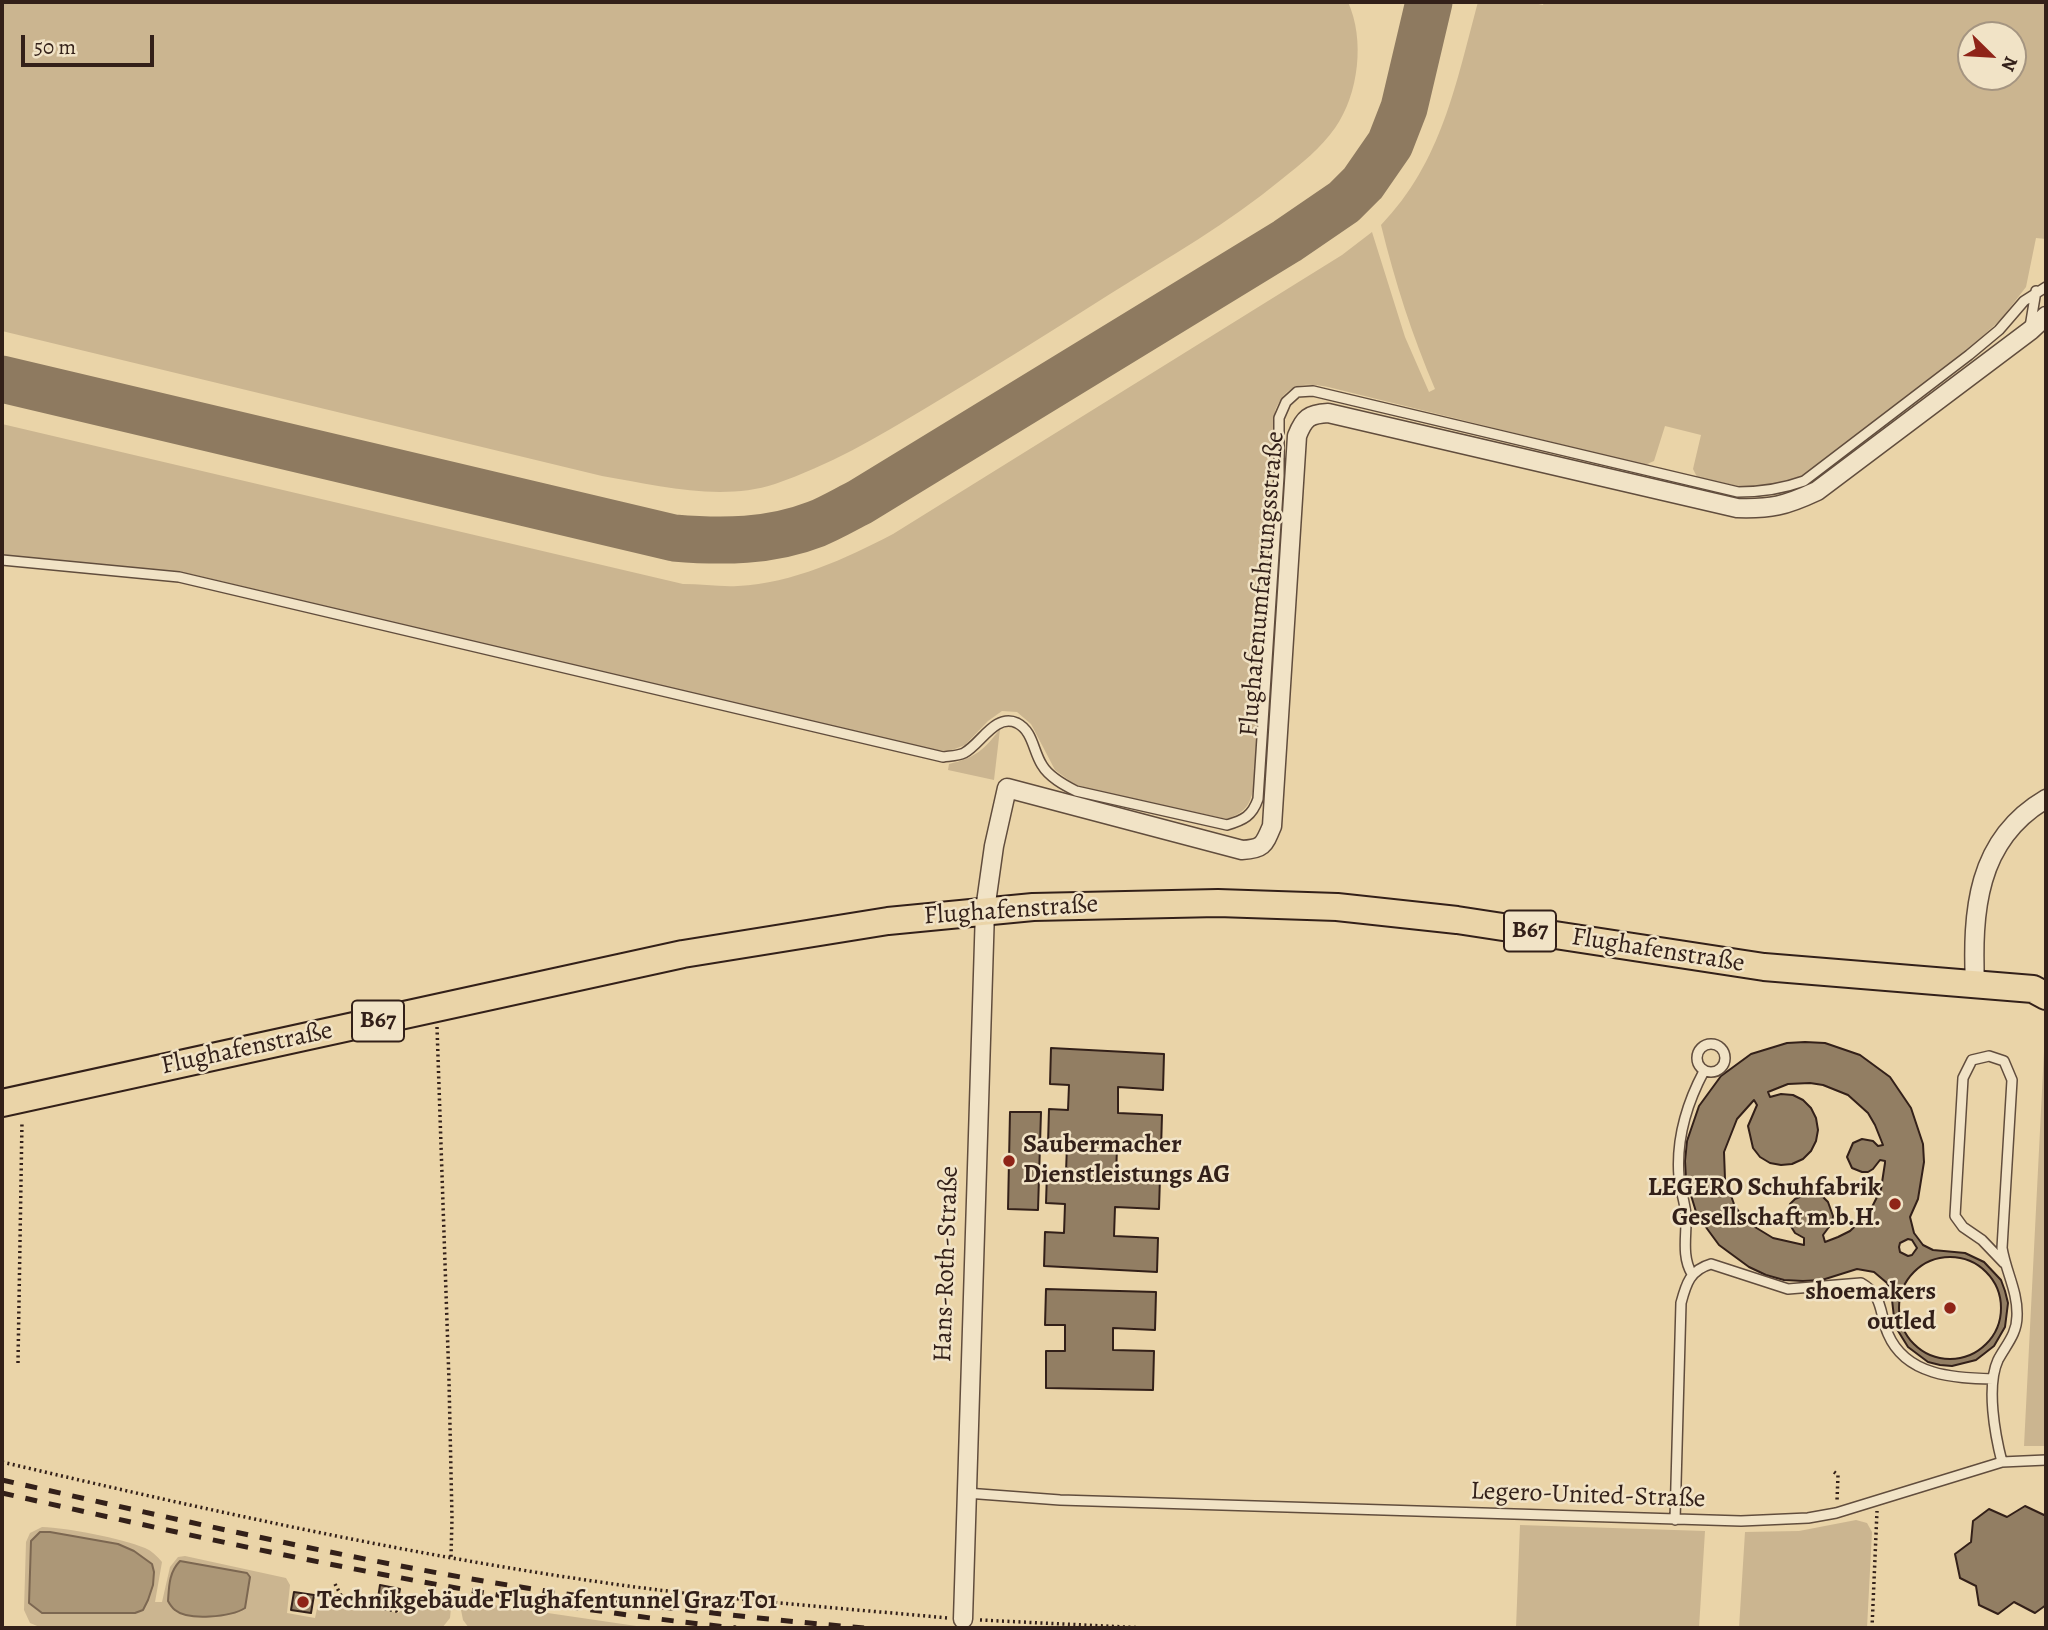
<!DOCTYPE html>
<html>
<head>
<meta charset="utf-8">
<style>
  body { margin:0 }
  #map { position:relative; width:2048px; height:1630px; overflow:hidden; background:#ead4a8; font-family:Alegreya,serif }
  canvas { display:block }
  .frame { position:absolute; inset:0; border:4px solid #332019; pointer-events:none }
  .north { position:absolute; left:1957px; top:21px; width:70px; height:70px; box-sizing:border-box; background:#f1e3c6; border:2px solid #a59581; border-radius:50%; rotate:114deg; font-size:19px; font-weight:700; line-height:28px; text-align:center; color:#332019 }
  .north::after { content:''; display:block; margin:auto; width:24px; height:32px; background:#8f2418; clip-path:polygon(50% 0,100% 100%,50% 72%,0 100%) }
  .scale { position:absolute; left:21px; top:35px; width:133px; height:32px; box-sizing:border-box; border:4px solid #332019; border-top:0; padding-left:9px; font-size:21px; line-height:24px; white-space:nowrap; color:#332019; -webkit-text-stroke:5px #f1e3c6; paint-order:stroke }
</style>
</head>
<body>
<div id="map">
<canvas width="2048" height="1630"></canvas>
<div class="frame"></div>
<div class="north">N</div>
<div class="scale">50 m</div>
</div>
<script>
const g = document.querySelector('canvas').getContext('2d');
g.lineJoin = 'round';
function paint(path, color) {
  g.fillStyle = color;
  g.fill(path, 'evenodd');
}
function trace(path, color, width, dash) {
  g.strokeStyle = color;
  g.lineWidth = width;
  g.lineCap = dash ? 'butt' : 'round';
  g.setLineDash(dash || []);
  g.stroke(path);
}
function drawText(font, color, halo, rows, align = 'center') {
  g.font = font + ' Alegreya,serif';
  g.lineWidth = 5;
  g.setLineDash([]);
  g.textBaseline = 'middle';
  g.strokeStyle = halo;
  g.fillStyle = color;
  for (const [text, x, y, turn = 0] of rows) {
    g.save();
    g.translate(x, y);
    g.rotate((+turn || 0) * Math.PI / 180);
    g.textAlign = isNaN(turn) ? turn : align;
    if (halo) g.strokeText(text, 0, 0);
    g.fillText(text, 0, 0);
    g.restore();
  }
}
paint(new Path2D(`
  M2 2H1348C1365 39 1359 94 1335 128 1321 148 1301 164 1282 179 1229 223 1169 257 1110 294 1049 333 988 371 926 408 878 437 828 466 775 484 720 502 656 485 602 476L2 331Z
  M1478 2H1529L1543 5 1544 2H2046V239L2036 238 2026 287 2002 318 1969 349 1807 474 1773 485 1742 487 1697 477 1693 469 1701 435 1665 426 1654 461 1645 465 1328 387C1301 382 1286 384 1275 411L1254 786C1250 805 1246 812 1227 819L1103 793 1074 784 1055 770 1031 724 1017 712 1002 711 988 721 965 745 952 750 932 751 191 574 2 555V424L683 584C701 584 720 587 738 586 793 583 845 559 893 534L1342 255 1372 232 1405 337 1429 392 1435 389C1412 335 1395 282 1381 225 1442 162 1456 83 1478 2ZM1971 35H2013V77H1971Z
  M1000 729 994 780 948 770 949 764C975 758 984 750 1000 729Z
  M2046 1012V1446H2024Z
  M1856 1520 1867 1523 1872 1532 1867 1628H1739L1745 1532 1799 1531Z
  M1520 1525 1705 1531 1699 1628H1516Z
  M42 1527C68 1528 121 1538 145 1548 152 1551 157 1556 162 1562L155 1602H162L170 1567 178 1557 185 1556 286 1578 290 1585 287 1613 315 1618 318 1604 341 1609 343 1603 398 1613 414 1599 449 1605 451 1608 450 1618 442 1628H42L30 1623 24 1610 26 1542 30 1533Z
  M459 1600 650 1628H469L463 1620Z`), '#cbb590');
const water = new Path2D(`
  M40 1532H50L118 1544 134 1551 152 1564 154 1572 153 1585 148 1600 143 1610 135 1613H42L29 1603 31 1541Z
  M180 1561 247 1573 250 1577 245 1608C231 1617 188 1621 175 1610 173 1609 169 1603 168 1601 169 1586 169 1572 180 1561Z`);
paint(water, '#ac9777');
trace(water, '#7c6751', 2);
trace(new Path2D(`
  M2 379 674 538C722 542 770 542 816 524 831 518 846 509 860 502L1287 241 1344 202 1363 183 1390 144 1404 108 1429 2`), '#8e7a60', 47);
const building = new Path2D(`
  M1805 1042 1825 1043 1860 1055 1890 1077 1911 1108 1923 1144 1924 1162 1918 1199 1910 1217 1914 1233 1923 1245 1933 1250 1965 1253 1984 1262 2001 1280 2005 1291 2008 1303 2005 1327 1994 1346 1976 1360 1952 1366 1940 1365 1928 1362 1908 1347 1895 1326 1891 1291 1887 1283 1874 1272 1857 1269 1822 1280 1803 1281 1784 1280 1766 1275 1749 1267 1719 1245 1697 1215 1686 1179 1685 1161 1687 1141 1699 1106 1721 1076 1751 1054 1787 1043ZM1810 1083 1823 1085 1848 1095 1868 1113 1875 1125 1883 1145 1878 1146 1873 1141 1862 1139 1853 1143 1847 1157 1852 1168 1862 1172H1868L1873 1169 1880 1160 1885 1161V1163L1881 1189 1869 1213 1850 1231 1838 1237 1825 1242 1823 1235 1832 1223 1833 1216 1828 1202 1823 1197 1809 1193 1795 1199 1790 1204 1787 1220 1795 1233 1804 1238V1245L1773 1238 1750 1224 1741 1215 1734 1204 1725 1179 1724 1152 1737 1119 1754 1100 1757 1105 1748 1126 1753 1148 1760 1157 1770 1163 1781 1165 1792 1164 1803 1159 1811 1151 1816 1141 1818 1130 1816 1118 1811 1108 1803 1100 1793 1095 1781 1094 1770 1097 1768 1092 1788 1084ZM1908 1239 1912 1240 1917 1248 1912 1255 1908 1256 1900 1252 1899 1247 1900 1243Z
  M1051 1048 1164 1054 1163 1090 1118 1087V1113L1162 1115 1161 1150 1117 1148 1116 1175 1160 1177 1159 1209 1115 1207 1114 1236 1158 1238 1157 1272 1044 1266 1045 1232 1064 1233 1065 1204 1046 1203 1047 1172H1066L1067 1145 1048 1144 1049 1109 1068 1110 1069 1085 1050 1084Z
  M1010 1112H1041L1038 1210 1008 1209Z
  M1899 1308a51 51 0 1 1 102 0a51 51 0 1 1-102 0Z
  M1046 1289 1156 1292 1155 1330 1113 1328V1350L1154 1351 1153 1390 1046 1388V1351H1065V1325H1045Z
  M2025 1506 2044 1515 2046 1514V1605L2035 1613 2014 1602 1998 1614 1979 1605 1976 1586 1960 1578 1955 1554 1971 1542 1973 1521 1989 1509 2007 1517Z
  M380 1585 400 1589 396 1609 377 1605Z
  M294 1592 314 1595 311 1613 291 1610Z`);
paint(building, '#927e63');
trace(building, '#332019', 2);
const service = new Path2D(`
  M2030 327 2036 291
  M2 560 179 577 943 757C949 756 958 756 964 753 981 744 995 713 1017 723 1033 731 1033 751 1042 765 1049 777 1064 785 1076 791L1227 825C1244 820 1252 816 1258 799L1279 476V418L1286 402 1297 392 1313 391 1738 492C1761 492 1782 489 1804 481L1969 355 1999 330 2024 301 2046 287
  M1697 1058a14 14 0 1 1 28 0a14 14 0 1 1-28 0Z
  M1692 1274C1681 1256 1687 1234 1686 1215 1685 1202 1680 1189 1679 1177 1676 1140 1687 1103 1704 1071
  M2002 1462C1995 1435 1986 1386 1998 1360 2006 1345 2017 1334 2017 1316 2018 1292 2006 1272 2002 1248L2012 1080 2004 1061 1989 1056 1972 1060 1963 1078 1955 1216 1963 1227 1982 1240 2004 1263
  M966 1493 1060 1500 1741 1521 1808 1518 1836 1513 2002 1462 2046 1460
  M1675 1520 1681 1303C1686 1284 1690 1270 1711 1264L1788 1289 1861 1283C1884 1296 1879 1313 1888 1334 1906 1376 1954 1378 1993 1379`);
const minor = new Path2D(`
  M1975 985C1972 912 1976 840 2046 799
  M963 1619 985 910 994 846 1007 788 1242 850C1263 849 1264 845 1272 826L1297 436C1304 418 1309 414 1328 413L1737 508C1771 509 1785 506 1817 491L2031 330 2046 316`);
const primary = new Path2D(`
  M2 1103 683 954 888 921 1033 907 1218 903 1337 907 1457 920 1764 967 2033 989 2046 996`);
trace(service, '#614d3d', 12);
trace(minor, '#614d3d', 21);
trace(primary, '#332019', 30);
trace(new Path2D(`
  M437 1027 449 1381 452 1518 451 1557
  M18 1363 22 1121
  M2 1462C207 1510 412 1556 621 1585 729 1600 839 1608 948 1618
  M1834 1472 1838 1475 1837 1501
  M335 1584 344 1601 396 1611 414 1597 455 1604
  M980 1620 1146 1628
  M1872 1628 1877 1511`), '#332019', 3.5, [2, 3.5]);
trace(service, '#f1e3c6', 9);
trace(minor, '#f1e3c6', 18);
trace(primary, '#ead4a8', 26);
trace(new Path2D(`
  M2 1480C140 1511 278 1543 417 1569 564 1597 714 1615 864 1628
  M2 1493C244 1548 488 1602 736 1628`), '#332019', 5, [12, 12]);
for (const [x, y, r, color] of [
  [1009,1161,7,"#8f2418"],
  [1895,1204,7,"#8f2418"],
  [1950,1308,7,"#8f2418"],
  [303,1602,7,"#8f2418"]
]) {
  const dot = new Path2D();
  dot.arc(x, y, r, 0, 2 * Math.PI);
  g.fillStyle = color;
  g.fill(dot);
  trace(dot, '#f1e3c6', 2.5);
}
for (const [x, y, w] of [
  [1530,931,52],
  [378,1021,52]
]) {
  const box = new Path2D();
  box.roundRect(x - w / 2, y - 20.5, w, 41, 5);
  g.fillStyle = '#f1e3c6';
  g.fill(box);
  trace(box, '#332019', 2);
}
drawText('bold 24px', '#332019', null, [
  ["B67",1530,931],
  ["B67",378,1021]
]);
drawText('26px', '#332019', '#f1e3c6', [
  ["Flughafenumfahrungsstraße",1263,584,-85],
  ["Flughafenstraße",1011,911,-4],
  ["Flughafenstraße",1658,951,9],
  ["Flughafenstraße",247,1049,-12],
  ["Hans-Roth-Straße",947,1264,-88],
  ["Legero-United-Straße",1588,1496,2]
]);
drawText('bold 26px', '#332019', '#f1e3c6', [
  ["Saubermacher",1023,1146],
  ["Dienstleistungs AG",1023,1176],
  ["LEGERO Schuhfabrik",1881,1189,"right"],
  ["Gesellschaft m.b.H.",1881,1219,"right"],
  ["shoemakers",1936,1293,"right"],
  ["outled",1936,1323,"right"],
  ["Technikgebäude Flughafentunnel Graz T01",317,1602]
], 'left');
</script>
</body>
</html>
